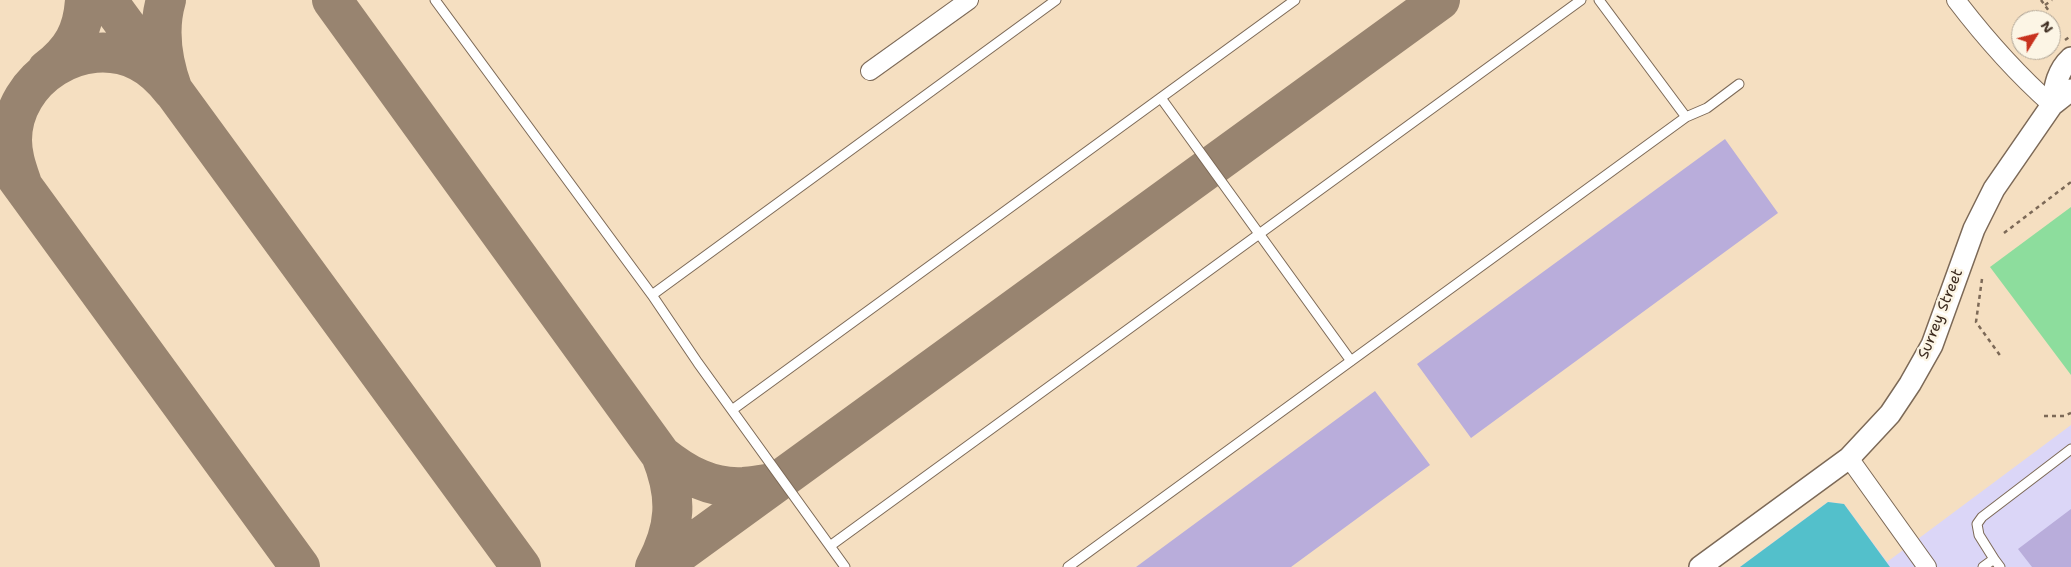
<!DOCTYPE html>
<html>
<head>
<meta charset="utf-8">
<style>
  body { margin:0 }
  #map { position:relative; width:2071px; height:567px; overflow:hidden; background:#f5dfc1; font-family:"Shantell Sans",sans-serif }
  canvas { display:block }
  .north { position:absolute; left:2011px; top:10px; width:50px; height:50px; box-sizing:border-box; background:#fcf5e5; border:1px solid #afa495; border-radius:50%; rotate:54deg; font-size:14px; font-weight:700; line-height:20px; text-align:center; color:#3b2a1e }
  .north::after { content:''; display:block; margin:auto; width:18px; height:22px; background:#c8321e; clip-path:polygon(50% 0,100% 100%,50% 72%,0 100%) }
</style>
</head>
<body>
<div id="map">
<canvas width="2071" height="567"></canvas>
<div class="north">N</div>
</div>
<script>
const g = document.querySelector('canvas').getContext('2d');
g.lineJoin = 'round';
function paint(path, color) {
  g.fillStyle = color;
  g.fill(path, 'evenodd');
}
function trace(path, color, width, dash) {
  g.strokeStyle = color;
  g.lineWidth = width;
  g.lineCap = dash ? 'butt' : 'round';
  g.setLineDash(dash || []);
  g.stroke(path);
}
function drawText(font, color, halo, rows, align = 'center') {
  g.font = font + ' "Shantell Sans",sans-serif';
  g.lineWidth = 5;
  g.setLineDash([]);
  g.textBaseline = 'middle';
  g.strokeStyle = halo;
  g.fillStyle = color;
  for (const [text, x, y, turn = 0] of rows) {
    g.save();
    g.translate(x, y);
    g.rotate((+turn || 0) * Math.PI / 180);
    g.textAlign = isNaN(turn) ? turn : align;
    if (halo) g.strokeText(text, 0, 0);
    g.fillText(text, 0, 0);
    g.restore();
  }
}
paint(new Path2D(`
  M2071 425V567H1740L1828 502 1844 504 1887 562Z`), '#dbd6f7');
paint(new Path2D(`
  M2071 207V375L1990 267Z`), '#8ddd9d');
paint(new Path2D(`
  M1828 502 1844 504 1890 567H1740Z`), '#53c0cb');
trace(new Path2D(`
  M107 0 521 567
  M332 0 661 455C678 497 676 528 655 567
  M47 70C72 51 83 32 85 0
  M0 155 300 567
  M22 184C17 169 12 156 12 140 12 78 83 33 139 61 153 68 163 78 173 91 162 61 157 31 166 0
  M661 455C686 475 711 489 744 487 754 486 765 484 775 483
  M660 567 1440 0`), '#988470', 40);
paint(new Path2D(`
  M1725 139 1778 213 1471 438 1417 364Z
  M1375 391 1430 465 1291 567H1136Z
  M2071 509V567H2032L2018 549Z`), '#b9addb');
const service = new Path2D(`
  M435 0 652 295 698 363 845 567
  M1599 0 1686 117
  M1161 98 1351 361
  M652 295 1056 0
  M732 410 1295 0
  M830 546 1581 0
  M1994 559 1979 535 1977 524 1982 517 2071 449
  M1068 567 1686 117 1707 108 1739 84
  M1983 567 1994 559 2000 567`);
const minor = new Path2D(`
  M1956 0C1985 38 2016 73 2052 105
  M870 71 969 0
  M1849 458 1927 567`);
const tertiary = new Path2D(`
  M2052 105C2055 86 2057 71 2071 58
  M1700 567 1849 458 1890 414 1910 384 1932 345 1974 229 1994 189 2052 105 2071 90`);
trace(service, '#7c6957', 11);
trace(minor, '#7c6957', 20);
trace(tertiary, '#7c6957', 24);
trace(new Path2D(`
  M2041 0 2049 11
  M2045 5 2052 0
  M2065 40 2071 36
  M2037 50H2050
  M2027 51 2028 50
  M2004 233 2071 182
  M1982 279 1976 322 2002 358
  M2044 416H2064L2071 413`), '#7c6957', 2.5, [4, 4]);
trace(service, '#fff', 9);
trace(minor, '#fff', 18);
trace(tertiary, '#fff', 21);
drawText('15px', '#3b2a1e', '#fcf5e5', [
  ["Surrey Street",1941,314,-68]
]);
</script>
</body>
</html>
